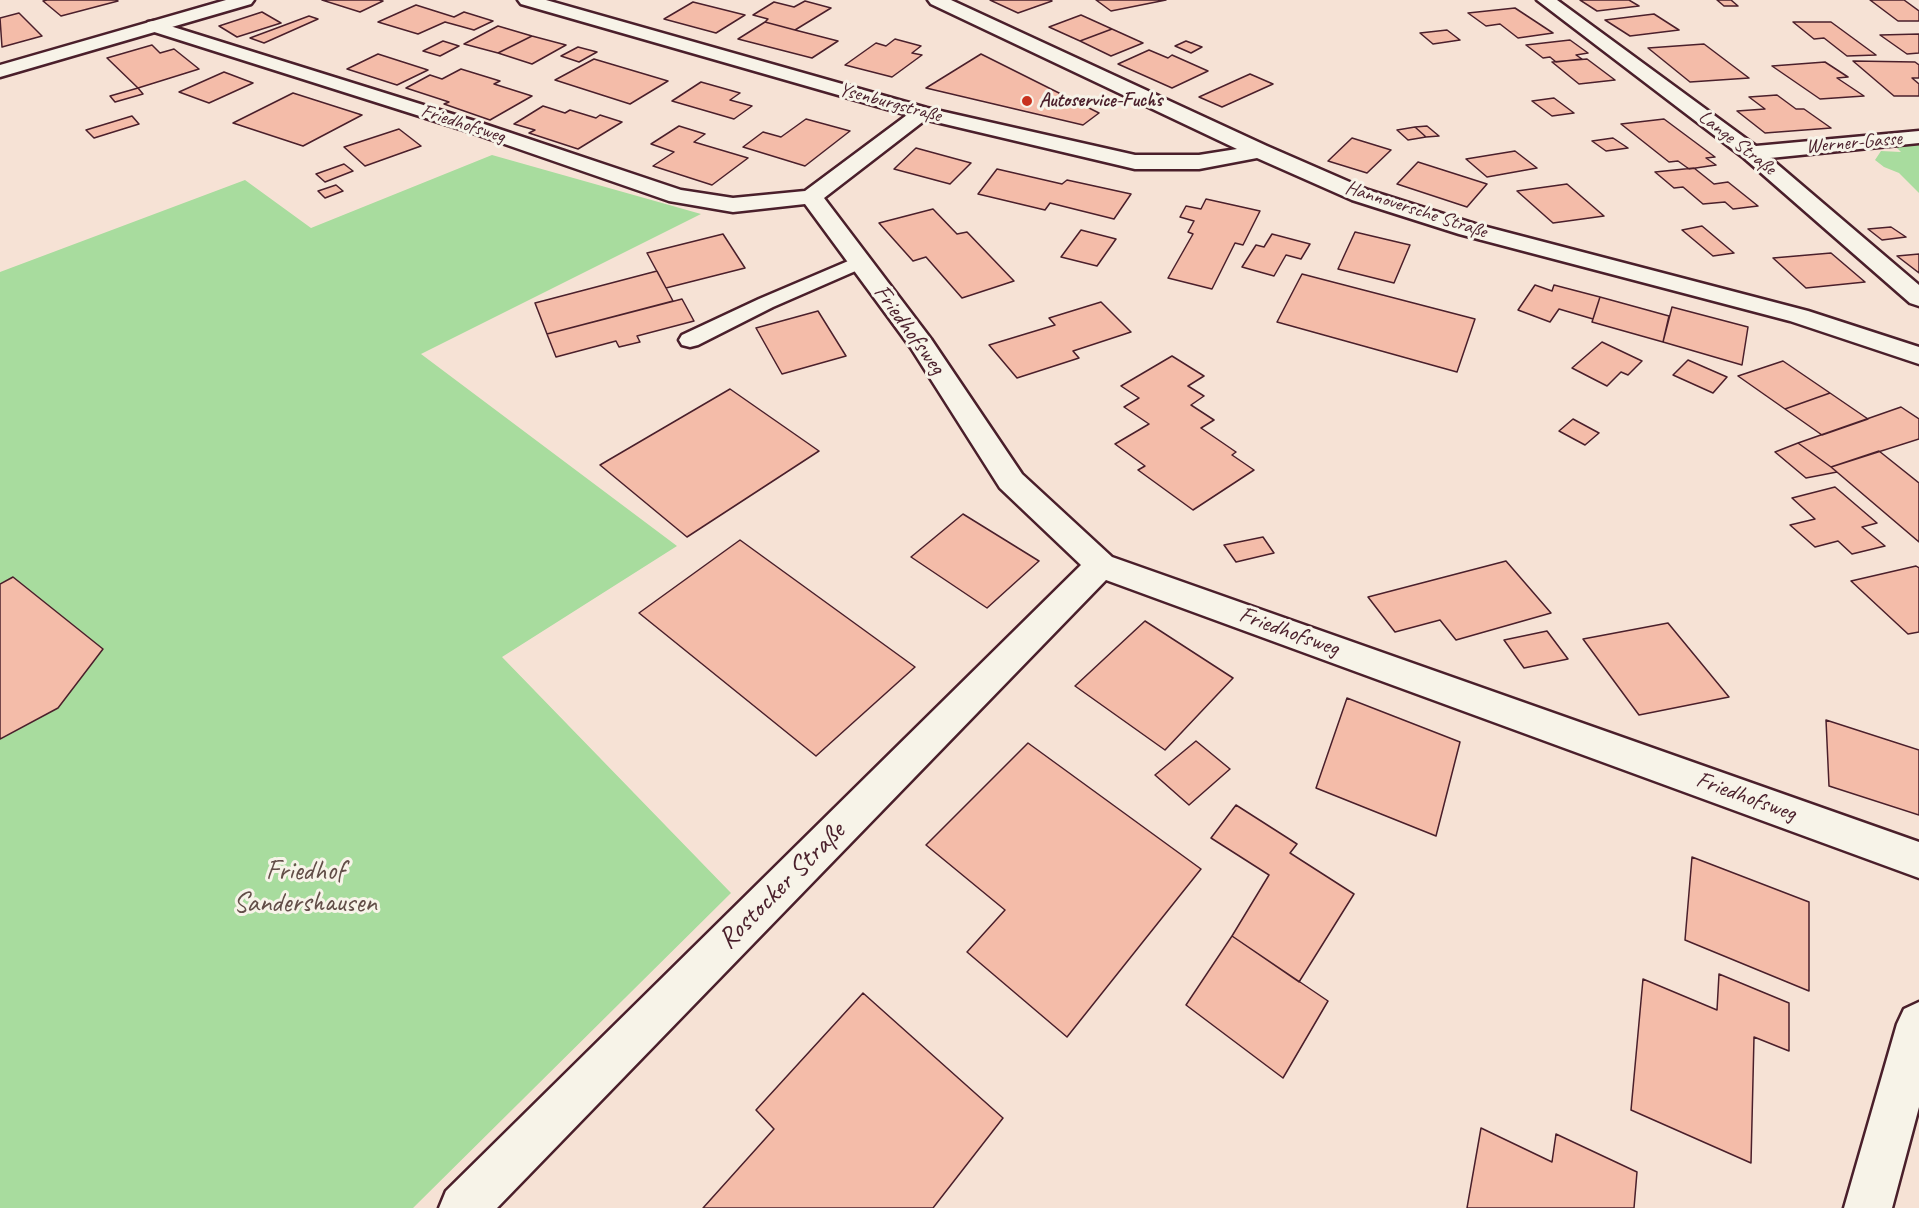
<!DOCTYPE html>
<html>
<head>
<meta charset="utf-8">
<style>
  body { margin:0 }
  canvas { display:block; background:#f6e2d5 }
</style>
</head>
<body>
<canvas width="1919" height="1208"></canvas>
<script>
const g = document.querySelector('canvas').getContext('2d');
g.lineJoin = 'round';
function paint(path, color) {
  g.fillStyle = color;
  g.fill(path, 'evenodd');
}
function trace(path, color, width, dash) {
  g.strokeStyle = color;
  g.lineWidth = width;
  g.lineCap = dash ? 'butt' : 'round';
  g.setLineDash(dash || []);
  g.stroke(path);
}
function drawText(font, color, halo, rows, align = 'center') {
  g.font = font + ' Caveat,sans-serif';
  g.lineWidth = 6;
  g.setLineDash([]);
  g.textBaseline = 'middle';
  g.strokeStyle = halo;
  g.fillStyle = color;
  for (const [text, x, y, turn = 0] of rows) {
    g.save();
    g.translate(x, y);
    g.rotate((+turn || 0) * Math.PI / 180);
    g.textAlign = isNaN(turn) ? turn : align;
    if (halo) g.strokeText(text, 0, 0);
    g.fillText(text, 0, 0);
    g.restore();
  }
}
paint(new Path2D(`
  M1919 145V193L1899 173 1884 167 1875 160 1881 151 1901 152 1895 146Z
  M492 155 701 214 421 354 677 546 502 657 731 893 413 1208H0V272L245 180 311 228Z`), '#a8dc9e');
const building = new Path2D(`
  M47 0H117L118 1 61 16 43 1Z
  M322 0H379L383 1 360 12Z
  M990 0H1050L1052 1 1018 13Z
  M1096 0H1166L1111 11Z
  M1580 0H1629L1639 6 1597 11Z
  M1717 0H1731L1738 6H1724Z
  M1870 0H1904L1919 11V21H1898Z
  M805 1 831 8 795 30 765 22 768 19 753 15 774 2 794 7Z
  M693 2 745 15 716 33 664 19Z
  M416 5 454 17 464 12 493 21 474 30 445 22 418 34 378 22Z
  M1515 8 1553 33 1518 38 1500 24 1486 26 1468 13Z
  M262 12 281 23 237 37 219 26Z
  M19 13 42 36 2 47 0 18Z
  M1654 14 1679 30 1630 36 1605 20Z
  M1081 15 1112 29 1080 41 1049 27Z
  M309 16 318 19 264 43 250 38Z
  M765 22 795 30 838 41 812 58 738 39Z
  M1793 22H1831L1876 55 1847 56 1824 38 1814 39Z
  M498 26 532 36 498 53 464 44Z
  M1112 29 1143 43 1111 56 1080 41Z
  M1447 30 1460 40 1433 44 1420 33Z
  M1919 34V53L1907 54 1880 35Z
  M532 36 566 45 532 64 498 53Z
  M895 39 921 46 912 53 922 55 892 77 845 65 876 43 886 46Z
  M1570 40 1588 53 1576 55 1582 59 1556 62 1550 57 1543 58 1526 45Z
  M443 41 459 46 440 56 423 51Z
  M1186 41 1202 47 1191 53 1175 46Z
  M1704 44 1749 78 1690 82 1648 48Z
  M152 45 160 53 174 49 199 69 138 88 107 58Z
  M578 47 597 52 579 62 561 56Z
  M1149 50 1168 58 1172 55 1208 71 1172 88 1118 64Z
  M378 54 428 70 397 85 347 69Z
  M981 54 1099 113 1083 125 926 88Z
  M594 59 668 81 630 104 555 80Z
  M1587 59 1615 80 1579 84 1552 62Z
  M1853 61 1915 62 1919 65V78H1912L1919 84V96H1894Z
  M1825 62 1848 77 1837 78 1864 96 1820 99 1772 66Z
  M461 69 500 81 494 84 532 96 490 120 444 104 449 102 406 88 430 75 442 79Z
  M224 72 253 83 209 103 179 92Z
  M1250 74 1273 84 1222 107 1199 97Z
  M701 82 740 93 730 100 752 106 734 119 672 101Z
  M138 88 143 94 115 102 110 96Z
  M293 93 362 115 303 146 233 123Z
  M1777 95 1796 109H1804L1831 128 1765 133 1737 111 1765 109 1749 97Z
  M1554 98 1574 113 1552 116 1532 101Z
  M543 106 565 113 570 110 596 118 600 115 622 122 578 149 529 133 535 130 514 124Z
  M132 116 139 124 94 138 86 130Z
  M806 119 850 131 805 166 743 147 763 132 781 137Z
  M1664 119 1715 157 1706 158 1716 165 1689 169 1678 161 1669 162 1621 124Z
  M679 126 705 134 694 142 748 158 712 185 653 166 674 152 651 144Z
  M1427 126 1439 136 1426 137 1415 127Z
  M1415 127 1426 137 1408 140 1397 130Z
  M399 129 421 146 365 166 344 147Z
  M1352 138 1391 150 1367 173 1328 161Z
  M1613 138 1628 148 1606 151 1592 141Z
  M916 148 971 163 950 184 894 169Z
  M1515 151 1537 168 1487 177 1466 159Z
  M1418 162 1487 184 1467 207 1397 184Z
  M344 164 353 171 325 182 316 174Z
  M1694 168 1714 184 1728 182 1758 206 1733 209 1725 202 1703 204 1683 187 1674 188 1655 172Z
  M997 169 1062 184 1067 180 1131 194 1114 219 1050 203 1045 210 978 194Z
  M1567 184 1604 216 1553 223 1517 191Z
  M336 185 343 191 325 198 318 191Z
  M1206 199 1260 211 1243 245 1235 243 1212 289 1168 278 1193 234 1188 232 1194 221 1180 217 1186 206 1201 209Z
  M933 209 957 234 967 232 1014 281 962 298 926 257 913 261 879 223Z
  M1702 226 1734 253 1713 256 1682 230Z
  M1891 227 1906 237 1882 240 1868 229Z
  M1081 230 1116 239 1097 266 1061 257Z
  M1355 232 1410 245 1394 283 1338 269Z
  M723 234 745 268 666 288 647 253Z
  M1272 234 1310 244 1301 259 1286 255 1274 276 1242 267 1256 245 1264 247Z
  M1831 253 1865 282 1806 288 1773 258Z
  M1919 254V273L1897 256Z
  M657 271 673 301 547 334 535 303Z
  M1302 274 1475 319 1457 372 1277 322Z
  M1535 285 1552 291 1554 285 1600 297 1593 319 1559 309 1550 322 1518 310Z
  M1600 297 1669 316 1663 342 1592 322Z
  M682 299 694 321 637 336 640 342 619 347 616 341 556 357 547 334Z
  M1101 302 1131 332 1073 351 1079 358 1017 378 989 345 1055 325 1049 318Z
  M1672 307 1748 327 1742 365 1663 342Z
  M818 311 846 356 782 374 756 328Z
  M1602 342 1642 361 1628 375 1621 372 1607 386 1572 368Z
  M1172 356 1204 376 1188 386 1204 396 1191 405 1214 420 1201 428 1236 452 1232 455 1254 470 1193 510 1138 470 1145 466 1115 444 1149 424 1124 407 1139 398 1121 386Z
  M1688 360 1727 377 1713 393 1673 375Z
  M1783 361 1830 393 1785 409 1738 376Z
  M730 389 819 451 687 537 600 465Z
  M1830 393 1868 419 1822 435 1785 409Z
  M1901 407 1919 419V439L1831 467 1798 443Z
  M1573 419 1599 433 1585 445 1559 431Z
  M1798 443 1831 467 1837 472 1806 478 1775 452Z
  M1879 451 1919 483V542L1831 467Z
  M1835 487 1877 523 1862 527 1885 546 1852 554 1838 541 1815 547 1790 525 1815 519 1792 498Z
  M963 514 1039 561 987 608 911 557Z
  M1263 537 1274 553 1236 562 1224 545Z
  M740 540 915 667 816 756 639 613Z
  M1506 561 1551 613 1456 640 1440 620 1395 632 1368 597Z
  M1916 566 1919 568V632L1908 634 1851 581Z
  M13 577 103 649 58 708 0 739V584Z
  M1145 621 1233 678 1165 750 1075 686Z
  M1668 623 1729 697 1639 715 1583 639Z
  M1547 631 1568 659 1524 668 1504 640Z
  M1347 698 1460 742 1436 836 1316 788Z
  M1826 720 1919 750V815L1829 786Z
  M1196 741 1230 769 1189 805 1155 775Z
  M1028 743 1201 869 1067 1037 967 952 1005 910 926 845Z
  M1236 805 1297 844 1290 853 1354 894 1299 982 1232 936 1269 875 1211 838Z
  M1692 857 1809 902V991L1685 940Z
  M1232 936 1328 1001 1283 1078 1186 1005Z
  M1719 974 1789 1003V1051L1754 1037 1751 1163 1631 1110 1643 979 1717 1010Z
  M863 993 1003 1118 933 1208H703L774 1129 756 1110Z
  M1481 1128 1552 1162 1556 1134 1637 1172 1634 1208H1467Z`);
paint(building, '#f4bca9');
trace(building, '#4a1f2b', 1.5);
const lane = new Path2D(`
  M860 256 867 258 870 262 867 266 773 307 698 345 690 347 682 345 679 340 682 335 759 299Z`);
const street = new Path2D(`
  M1537 0H1557L1756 146 1919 131V143L1770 158 1919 285V306L1910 303 1744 158Z
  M154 21 481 123 681 190 733 198 805 191 915 109H929L932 113 929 117 824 198 931 339 1022 474 1112 557 1919 842V878L1106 580 497 1208H439L446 1191 1081 565 1000 488 911 348 805 204 733 212 669 201 467 131 148 30 145 26 148 22Z
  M1919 1002V1107L1892 1208H1844L1897 1024 1904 1009Z`);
const secondary = new Path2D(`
  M226 0H254L251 4 0 77V65Z
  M518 0H546L927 108 1135 155H1199L1237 149 931 4 928 0H951L1267 146 1368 190 1475 224 1808 311 1919 347V364L1790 321 1459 234 1352 200 1257 158 1199 169H1135L915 117 521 4Z`);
trace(lane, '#4a1f2b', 5);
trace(street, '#4a1f2b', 5);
trace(secondary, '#4a1f2b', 5);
paint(lane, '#f7f3e8');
paint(street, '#f7f3e8');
paint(secondary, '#f7f3e8');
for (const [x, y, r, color] of [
  [1027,101,6,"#c8321e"]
]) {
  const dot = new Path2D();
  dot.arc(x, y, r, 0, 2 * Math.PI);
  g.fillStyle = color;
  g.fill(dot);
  trace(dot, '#f7f3e8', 2);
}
drawText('bold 20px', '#4a1f2b', '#f7f3e8', [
  ["Autoservice-Fuchs",1039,101]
], 'left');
drawText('20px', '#4a1f2b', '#f7f3e8', [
  ["Ysenburgstraße",890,103,15],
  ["Friedhofsweg",463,124,18],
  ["Lange Straße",1737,143,38],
  ["Werner-Gasse",1854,143,-5],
  ["Hannoversche Straße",1416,210,18]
]);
drawText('24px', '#4a1f2b', '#f7f3e8', [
  ["Friedhofsweg",909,330,54],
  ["Friedhofsweg",1289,632,20],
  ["Friedhofsweg",1746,797,20]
]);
drawText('28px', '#624e48', '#f7f3e8', [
  ["Friedhof",305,872],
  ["Sandershausen",305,904]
]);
drawText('28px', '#4a1f2b', '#f7f3e8', [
  ["Rostocker Straße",782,886,-45]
]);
</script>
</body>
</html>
